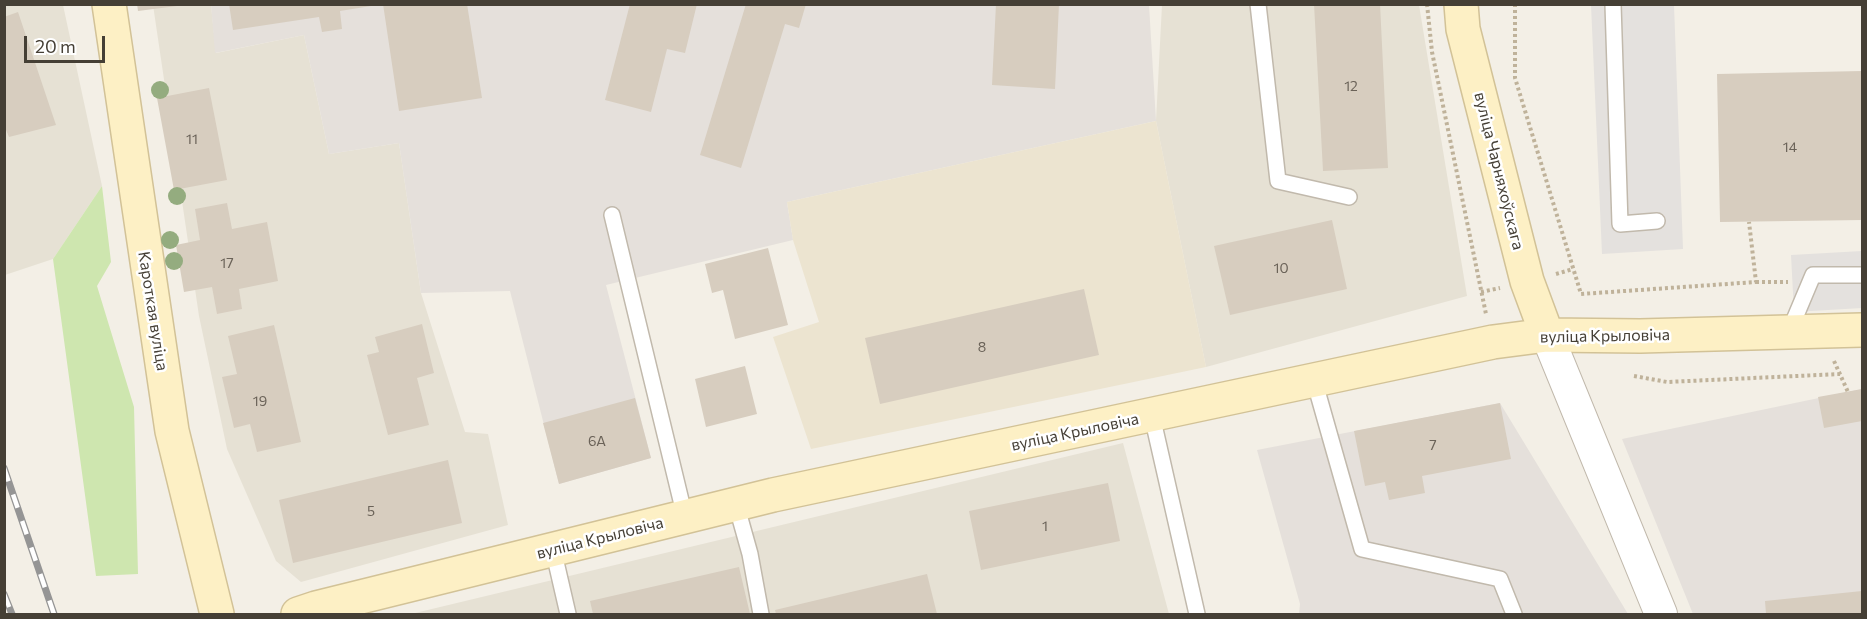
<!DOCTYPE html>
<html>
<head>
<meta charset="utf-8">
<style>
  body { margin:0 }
  #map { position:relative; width:1867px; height:619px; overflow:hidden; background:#f3efe6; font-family:Commissioner,sans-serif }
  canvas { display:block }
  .frame { position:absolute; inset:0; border:6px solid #453f35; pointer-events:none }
  .scale { position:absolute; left:24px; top:36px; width:81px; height:27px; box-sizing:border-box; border:3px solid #453f35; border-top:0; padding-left:8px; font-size:18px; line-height:21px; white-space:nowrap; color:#453f35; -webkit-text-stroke:4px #fff; paint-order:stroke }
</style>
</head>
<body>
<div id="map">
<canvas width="1867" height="619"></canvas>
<div class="frame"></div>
<div class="scale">20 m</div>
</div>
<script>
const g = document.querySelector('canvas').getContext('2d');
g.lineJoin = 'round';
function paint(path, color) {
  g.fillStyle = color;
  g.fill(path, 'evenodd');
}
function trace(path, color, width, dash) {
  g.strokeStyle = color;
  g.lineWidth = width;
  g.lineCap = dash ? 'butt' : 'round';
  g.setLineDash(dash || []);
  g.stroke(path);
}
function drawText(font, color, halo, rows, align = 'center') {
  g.font = font + ' Commissioner,sans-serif';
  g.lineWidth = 5;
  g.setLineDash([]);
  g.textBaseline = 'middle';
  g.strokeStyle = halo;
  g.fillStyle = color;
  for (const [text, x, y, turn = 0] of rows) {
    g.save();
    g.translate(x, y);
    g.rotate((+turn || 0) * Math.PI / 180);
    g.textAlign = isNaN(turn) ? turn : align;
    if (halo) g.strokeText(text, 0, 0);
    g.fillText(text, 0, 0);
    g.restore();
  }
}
paint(new Path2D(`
  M4 5H63L102 186 53 259 5 275Z
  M153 5H211L216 53 304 35 329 154 399 143 421 293 465 432 488 434 508 525 301 582 276 561 227 449 199 316Z
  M1162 5H1419L1467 296 1206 367 1156 121Z
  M1123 443 1169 614H411Z`), '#e6e1d4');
paint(new Path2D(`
  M211 5H1149L1156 121 787 202 793 240 606 285 651 458 559 484 510 291 421 293 399 143 329 154 304 35 215 53Z
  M1862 389V614H1693L1622 439Z
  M1500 403 1628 614H1299L1300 604 1257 450Z`), '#e5e0db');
paint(new Path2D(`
  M1156 121 1206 367 811 449 773 337 819 322 793 240 787 202Z`), '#ece4d0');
paint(new Path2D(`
  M102 186 111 262 97 286 134 407 138 574 96 576 53 259Z`), '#cee6af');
paint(new Path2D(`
  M1591 5H1674L1683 249 1602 254Z
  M1862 251V308L1794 312 1791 255Z`), '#e4e1de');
paint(new Path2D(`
  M137 4H177V6L138 11Z
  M229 4H371V6L340 11 342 29 322 32 319 17 233 30Z
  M383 4H467L482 98 399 111Z
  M630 4H697L685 53 667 49 651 112 605 100Z
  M746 4H806L799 28 785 24 741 168 700 155Z
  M996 4H1059L1055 89 992 85Z
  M1314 4H1380L1388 168 1323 171Z
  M18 12 56 125 9 137 4 125V17Z
  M1862 71V220L1720 222 1717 74Z
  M209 88 227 180 174 190 157 98Z
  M227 203 232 229 267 222 278 281 239 289 242 309 217 314 212 287 184 292 176 245 200 240 195 209Z
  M1332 220 1347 289 1230 315 1214 246Z
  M768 248 788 325 735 339 723 290 712 293 705 264Z
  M1084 289 1099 355 880 404 865 338Z
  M422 324 434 373 417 378 429 425 388 435 367 355 379 352 375 337Z
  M274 325 301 442 257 452 250 424 234 428 222 377 237 374 228 336Z
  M745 366 757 414 706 427 695 379Z
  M1862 389V421L1824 428 1818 397Z
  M635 398 651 458 559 484 543 423Z
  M1500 403 1511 459 1422 476 1425 493 1389 500 1385 482 1365 486 1354 431Z
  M448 460 462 523 293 563 279 500Z
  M1108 483 1120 541 981 570 969 511Z
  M739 567 750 614H593L590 601Z
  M927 574 937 614H776L775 610Z
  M1862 591V614H1766L1765 601Z`), '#d7cdbf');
const lane = new Path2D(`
  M1258 4 1278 181 1349 197
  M1613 4 1620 224 1657 221
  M612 215 685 517
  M1789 332 1813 275H1862
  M1314 380 1362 549 1500 579 1514 614
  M1152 416 1197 614
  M736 504 750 554 761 614
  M553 549 568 614`);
const street = new Path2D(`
  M1547 335 1661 614`);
const secondary = new Path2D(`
  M109 4 172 431 217 614
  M1461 4 1463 29 1527 281 1547 335
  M298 614 316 608 773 495 1493 342 1547 335 1640 336 1862 330`);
trace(lane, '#c1b9ac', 18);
trace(street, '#c1b9ac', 34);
trace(secondary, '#d2c297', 36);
trace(new Path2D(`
  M1427 4 1432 52 1486 314
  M1515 4V78L1581 294 1756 282 1749 222
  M1556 274 1573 269
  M1756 282H1788
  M1481 292 1500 288
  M1834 361 1848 392
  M1634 376 1667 382 1840 374`), '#bfb29a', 4, [3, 3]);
trace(lane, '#fff', 15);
trace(street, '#fff', 32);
trace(secondary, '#fdf0c5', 33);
const rail = new Path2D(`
  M4 468 54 614
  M4 594 12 614`);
trace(rail, '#959595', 7);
trace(rail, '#fff', 4.5, [14]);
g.fillStyle = '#94ac7f';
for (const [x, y] of [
  [160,90],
  [177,196],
  [170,240],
  [174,261]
]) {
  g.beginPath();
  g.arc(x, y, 9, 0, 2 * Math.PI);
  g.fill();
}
drawText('14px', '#6a6258', null, [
  ["12",1351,86],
  ["11",192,139],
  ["14",1790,147],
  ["17",227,263],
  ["10",1281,268],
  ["8",982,347],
  ["19",260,401],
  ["6А",597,441],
  ["7",1433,445],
  ["5",371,511],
  ["1",1045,526]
]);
drawText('16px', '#453f35', '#fff', [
  ["вуліца Чарняхоўскага",1499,171,76],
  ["Кароткая вуліца",153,311,81],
  ["вуліца Крыловіча",1605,336,-1],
  ["вуліца Крыловіча",1075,432,-12],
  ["вуліца Крыловіча",600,538,-14]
]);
</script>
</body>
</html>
